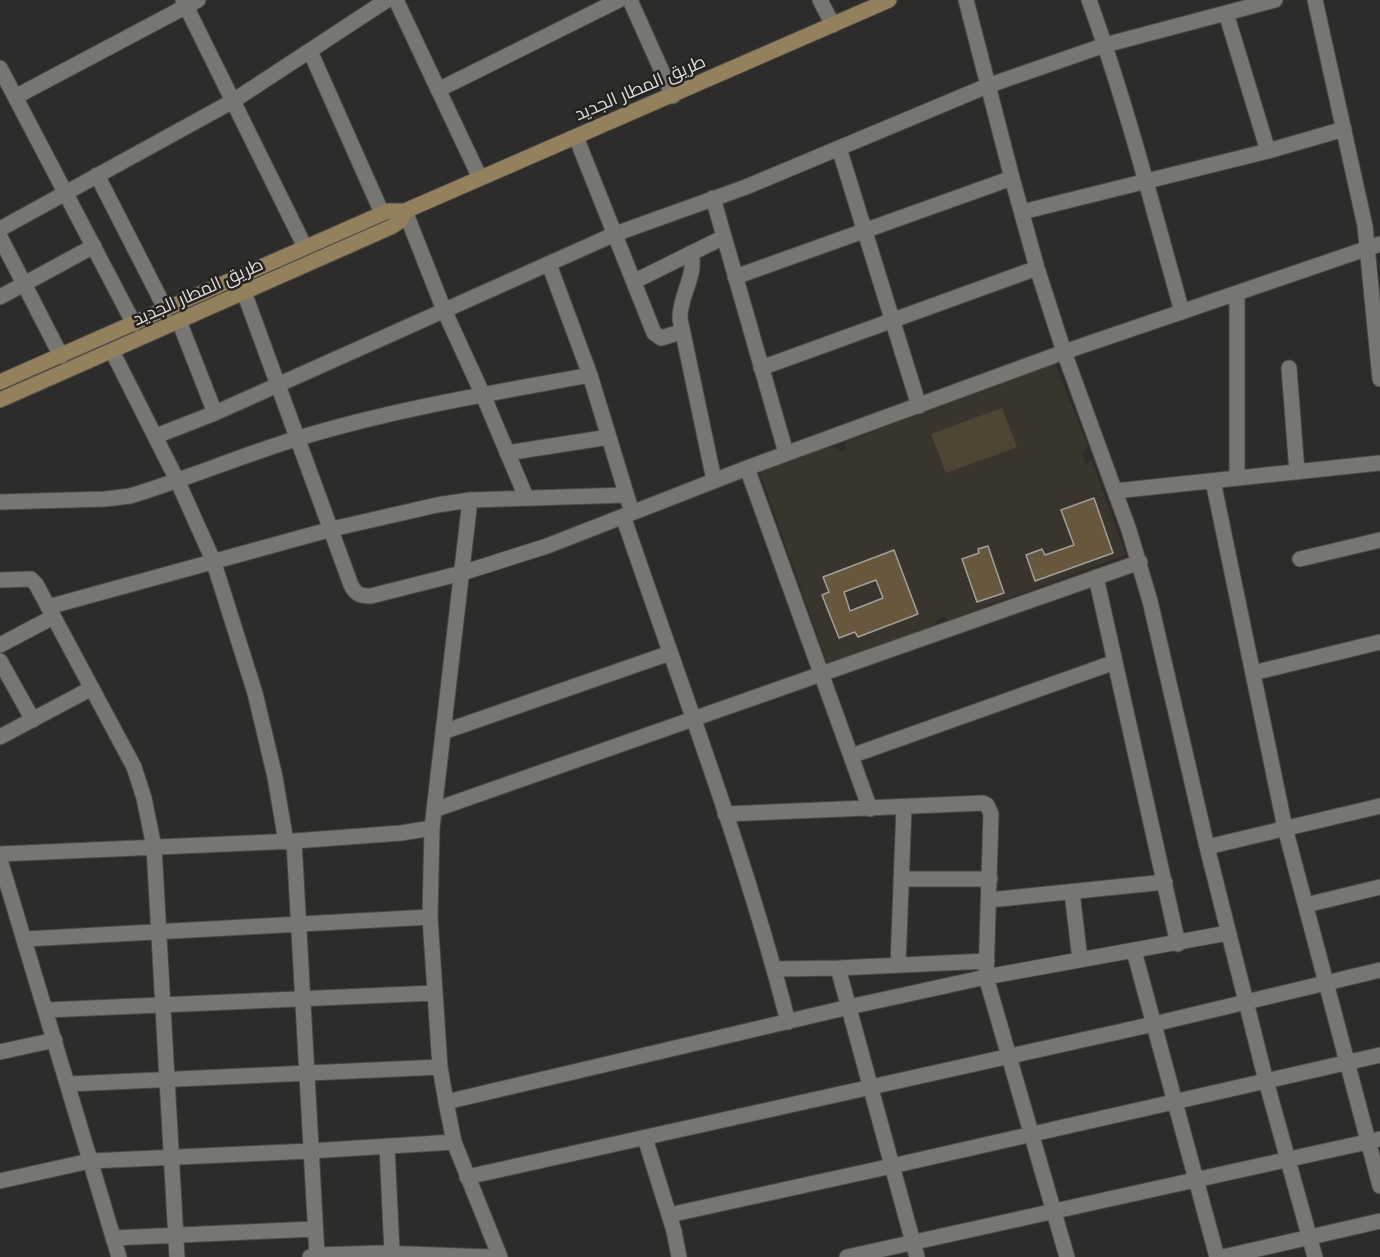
<!DOCTYPE html>
<html>
<head>
<meta charset="utf-8">
<style>
  body { margin:0 }
  canvas { display:block; background:#2e2c2a }
</style>
</head>
<body>
<canvas width="1380" height="1257"></canvas>
<script>
const g = document.querySelector('canvas').getContext('2d');
g.lineJoin = 'round';
function paint(path, color) {
  g.fillStyle = color;
  g.fill(path, 'evenodd');
}
function trace(path, color, width, dash) {
  g.strokeStyle = color;
  g.lineWidth = width;
  g.lineCap = dash ? 'butt' : 'round';
  g.setLineDash(dash || []);
  g.stroke(path);
}
function drawText(font, color, halo, rows, align = 'center') {
  g.font = font + ' "Golos Text",Cairo,sans-serif';
  g.lineWidth = 5;
  g.setLineDash([]);
  g.textBaseline = 'middle';
  g.strokeStyle = halo;
  g.fillStyle = color;
  for (const [text, x, y, turn = 0] of rows) {
    g.save();
    g.translate(x, y);
    g.rotate((+turn || 0) * Math.PI / 180);
    g.textAlign = isNaN(turn) ? turn : align;
    if (halo) g.strokeText(text, 0, 0);
    g.fillText(text, 0, 0);
    g.restore();
  }
}
paint(new Path2D(`
  M1055 364 1088 447 1082 453 1086 464 1092 461 1126 555 949 620 944 616 937 619 935 626 828 665 760 473 832 445 840 451 847 449 845 442Z`), '#39342c');
paint(new Path2D(`
  M1002 408 1017 447 946 473 931 434Z`), '#4f4534');
const building = new Path2D(`
  M1094 498 1113 553 1035 581 1026 555 1042 549 1045 555 1074 545 1061 510Z
  M988 546 1004 593 977 602 962 559 979 553 978 549Z
  M894 550 918 614 858 637 855 632 839 638 822 595 829 592 823 577ZM876 580 883 598 850 611 844 592Z`);
paint(building, '#67573c');
trace(building, '#a2a09d', 1.5);
const street = new Path2D(`
  M183 0 305 247
  M396 0 480 178
  M630 0 673 96
  M820 0 833 25
  M966 0 1012 178 1037 268 1064 352 1129 530 1150 601 1207 847 1266 1081 1315 1257
  M1089 0C1126 102 1153 208 1182 312
  M1315 0 1365 226 1380 379
  M1226 13 1268 151
  M310 51 382 213
  M0 68 134 324
  M438 90 619 0
  M15 97 198 0
  M576 137 654 333 661 338 681 332
  M839 148 919 406
  M97 175 166 310
  M713 198 786 453
  M405 211 444 310 483 395 526 497
  M1022 212 1268 151 1344 129
  M0 229 233 101 387 0
  M0 237 61 356
  M691 253C697 276 679 296 680 319L714 480
  M549 264 590 375 629 503
  M735 277 1012 178
  M635 281 724 237
  M244 292 351 585C356 595 361 596 371 596L462 573 547 546 747 468 1064 352 1380 244
  M1237 293V478
  M0 297 94 246
  M179 321 215 413
  M112 351 177 480 213 560 255 693 275 777 286 842
  M761 368 1037 268
  M1289 368 1297 472
  M156 436 215 413 615 234 746 187 987 86 1105 45 1275 0
  M507 453 609 437
  M747 468 870 809
  M1213 481 1285 828 1380 1186
  M1115 491 1380 463
  M470 500 432 828 430 917 440 1067 446 1102 454 1142 500 1257
  M0 502 105 499 130 496C187 479 242 455 299 438 394 409 493 393 590 375
  M623 516C680 684 744 850 788 1022
  M1300 559 1380 540
  M1096 577 1178 944
  M0 580 31 579 36 584 134 767 144 798 154 847 177 1257
  M48 607 332 529 437 505 470 500 626 495
  M0 645 53 617
  M0 661 33 720
  M1253 673 1380 642
  M443 732 670 653
  M0 737 92 688
  M851 756 1115 662
  M434 810 1140 562
  M725 814 983 803 987 805 991 814 986 977 1067 1257
  M294 841 317 1255
  M1207 847 1380 806
  M0 854 294 841 401 833 432 828
  M0 860 119 1257
  M901 879H990
  M1072 892 1080 960
  M989 900 1165 882
  M1306 905 1380 887
  M25 939 430 917
  M1134 951 1217 1257
  M898 965 904 807
  M838 968 917 1257
  M774 969 838 968 987 961
  M46 1010 434 993
  M0 1052 55 1040
  M68 1084 440 1067
  M446 1102 849 1007 986 977 1228 933
  M645 1138 674 1231 679 1257
  M387 1146 392 1253
  M467 1177 1154 1024 1380 970
  M0 1181 90 1161 310 1151 454 1142
  M669 1215 892 1166 1380 1055
  M113 1238 314 1229
  M310 1257 317 1255 380 1253 490 1257
  M847 1257 1380 1139
  M1223 1257 1380 1221`);
const secondary = new Path2D(`
  M0 382 388 211H405L889 0
  M0 400 391 227 400 221 405 211`);
trace(street, '#4a4947', 17);
trace(secondary, '#4a4947', 17);
trace(street, '#787672', 15);
trace(secondary, '#93815d', 15);
drawText('18px', '#dfdedc', '#242320', [
  ["طريق المطار الجديد",640,88,-23],
  ["طريق المطار الجديد",198,292,-24]
]);
</script>
</body>
</html>
